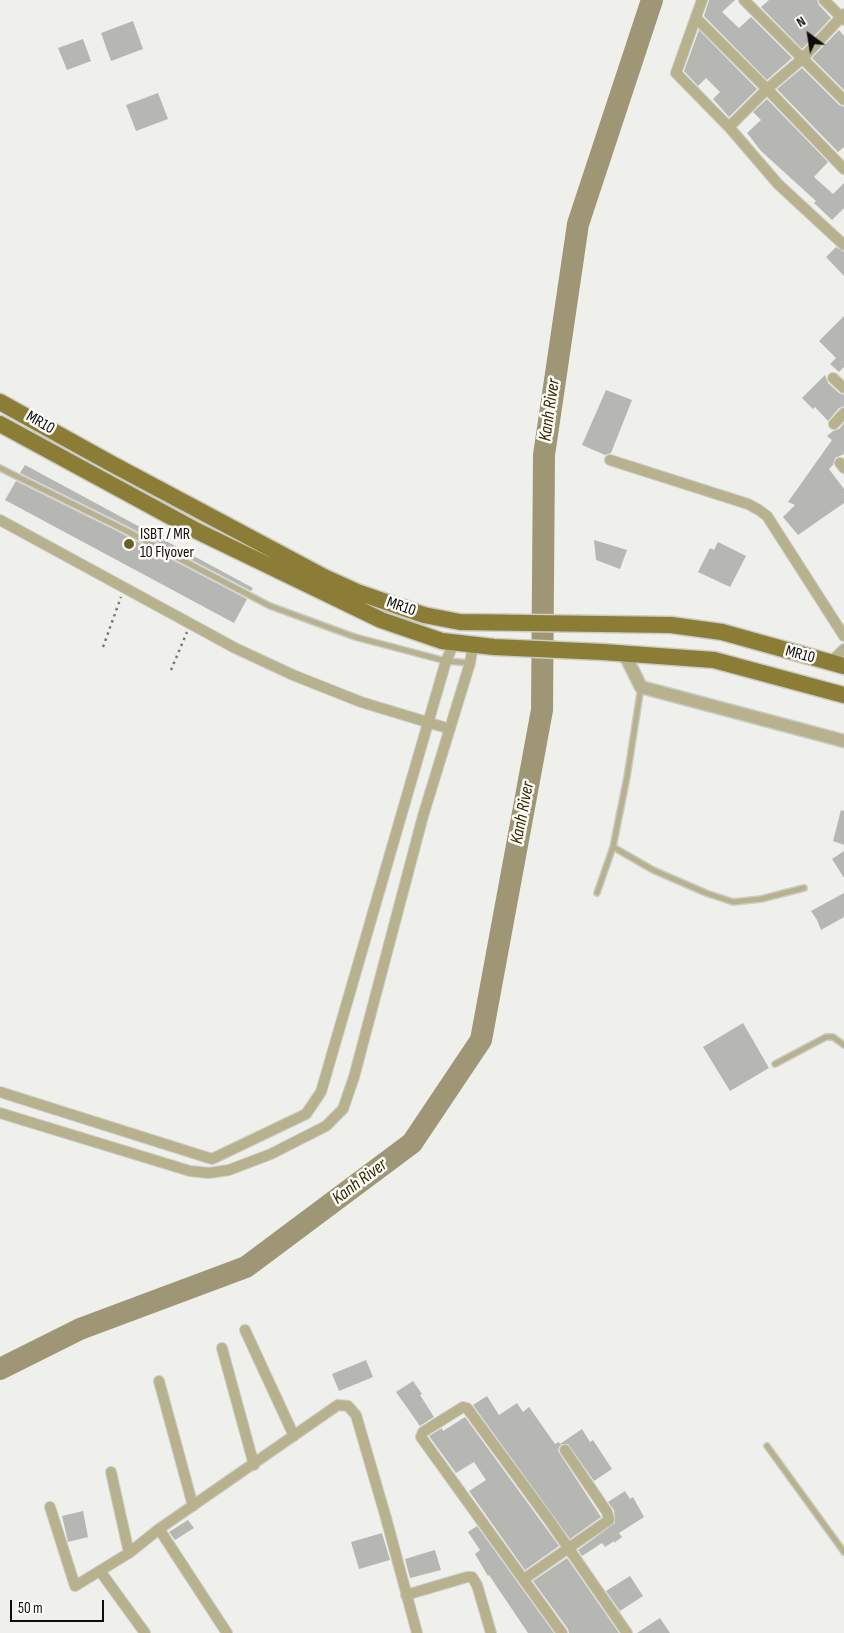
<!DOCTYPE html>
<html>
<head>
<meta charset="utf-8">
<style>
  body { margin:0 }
  #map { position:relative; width:844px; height:1633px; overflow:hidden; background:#efefeb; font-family:"Sofia Sans Condensed",sans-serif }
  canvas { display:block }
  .north { position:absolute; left:784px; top:10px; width:50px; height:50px; -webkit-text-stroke:4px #fdfcf9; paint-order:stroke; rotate:329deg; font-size:14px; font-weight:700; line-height:20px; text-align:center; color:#0e0d0c }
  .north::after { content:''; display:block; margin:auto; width:18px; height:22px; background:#0e0d0c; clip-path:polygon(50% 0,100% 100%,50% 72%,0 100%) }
  .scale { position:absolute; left:10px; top:1600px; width:94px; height:22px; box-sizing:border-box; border:2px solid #0e0d0c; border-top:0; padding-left:6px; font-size:15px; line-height:18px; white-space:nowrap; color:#0e0d0c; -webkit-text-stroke:4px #fdfcf9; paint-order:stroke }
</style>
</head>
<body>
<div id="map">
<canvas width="844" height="1633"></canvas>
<div class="north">N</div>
<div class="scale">50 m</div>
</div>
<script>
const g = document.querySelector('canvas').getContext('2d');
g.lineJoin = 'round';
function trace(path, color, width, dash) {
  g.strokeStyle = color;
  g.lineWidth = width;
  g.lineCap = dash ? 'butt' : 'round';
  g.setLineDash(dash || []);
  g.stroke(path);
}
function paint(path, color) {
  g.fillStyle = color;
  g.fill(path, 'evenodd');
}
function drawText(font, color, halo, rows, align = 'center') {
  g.font = font + ' "Sofia Sans Condensed",sans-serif';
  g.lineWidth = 5;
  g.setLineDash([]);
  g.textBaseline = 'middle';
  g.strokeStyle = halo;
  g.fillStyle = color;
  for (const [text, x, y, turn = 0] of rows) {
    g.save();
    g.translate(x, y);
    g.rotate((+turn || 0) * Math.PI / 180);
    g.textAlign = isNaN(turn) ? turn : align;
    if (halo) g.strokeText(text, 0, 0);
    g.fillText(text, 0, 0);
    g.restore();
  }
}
trace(new Path2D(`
  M0 1369 80 1329 246 1267 412 1143 481 1040 542 710 544 455 578 224 652 0`), '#9e9675', 22);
paint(new Path2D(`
  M709 0H735L722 12 739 28 751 17 792 58 767 80 704 16Z
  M769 0H817L819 5 831 18 802 49 761 7Z
  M133 21 143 49 111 61 101 33Z
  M699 30 757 89 729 117 713 99 720 92 706 78 698 86 684 71Z
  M839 30 844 36V90L812 58Z
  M83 39 91 61 67 70 58 48Z
  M802 68 839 105 844 107V147L838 152 777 89Z
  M158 93 168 119 136 131 126 105Z
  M767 99 828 162 814 177 833 194 844 183V208L832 220 814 203 816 201 761 151 747 133 761 120 753 112Z
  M836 247 844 252V276L826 257Z
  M844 316V367L839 372 830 364 836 358 819 341Z
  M825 375 828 383 839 393 844 395V406L839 408 828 421 815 407 813 409 802 398Z
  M606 390 632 400 611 453 605 455 582 445Z
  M844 423V454L835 458 833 465 829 469 844 489V503L798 535 783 517 795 505 788 502 832 440 827 436 833 431 839 429Z
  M25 465 253 588 251 591 119 522 20 473Z
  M16 481 115 530 247 599 234 623 5 500Z
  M594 540 627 550 620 569 596 560Z
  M718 542 746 556 730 587 698 572 710 548 714 550Z
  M841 810 844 811V845L833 841Z
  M844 851V878L832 859Z
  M844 893V917L821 930 817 920 811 911Z
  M743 1023 769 1068 730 1091 703 1047Z
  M366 1360 373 1377 339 1391 332 1374Z
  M413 1381 422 1394 420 1395 434 1417 420 1426 396 1392Z
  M487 1396 499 1415 517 1403 523 1412 529 1407 555 1444 559 1442 560 1444 582 1429 590 1442 593 1440 612 1469 594 1481 568 1444H562L559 1447 558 1451 601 1517 570 1539 473 1405Z
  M465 1417 559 1546 525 1570 469 1491 486 1480 474 1462 456 1473 429 1436 442 1428 443 1431Z
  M625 1491 630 1499 633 1497 644 1517 619 1533 622 1537 614 1543V1541L605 1547 602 1543 582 1556 578 1550 615 1523 614 1510 608 1502Z
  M83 1511 88 1537 68 1542 62 1516Z
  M188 1520 194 1528 175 1540 169 1532Z
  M477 1526 554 1633H528L495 1584 489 1575 488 1576 475 1554 480 1550 468 1532Z
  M382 1533 390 1560 359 1569 351 1542Z
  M435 1550 441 1570 410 1578 405 1559Z
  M567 1558 619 1633H569L568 1629 533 1581Z
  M630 1576 643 1596 620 1611 606 1591Z
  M660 1618 670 1633H637Z`), '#b6b6b3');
const service = new Path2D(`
  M0 468 117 526 270 606 355 637 446 661 470 663
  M613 847 653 870 706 893 733 902 761 899 804 888
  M597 893 613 847 627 777 641 687
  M775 1064 826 1037H833L844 1045
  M767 1446 844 1552`);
const minor = new Path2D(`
  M702 0 676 73 729 127 778 184 844 245
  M744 0 844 100
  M824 0 844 20
  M696 18 767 89 844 169
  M729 127 767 89 802 59 844 14
  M833 378 844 388
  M834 424 844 413
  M610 460 748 504 759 510 767 516 844 636
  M840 463 844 468
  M0 520 235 648 293 675 361 702 450 729
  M830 663 844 649
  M0 1092 212 1159 306 1114 321 1092 446 661 454 643
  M0 1113 190 1171 209 1173 229 1170 271 1154 326 1126 343 1109 354 1077 423 816 470 663 473 645
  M245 1330 294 1436
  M222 1348 254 1465
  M159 1381 193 1506
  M111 1472 129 1553
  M50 1507 75 1586 129 1553 159 1529 227 1633
  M159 1529 338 1405 348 1406 356 1415 386 1518 417 1633
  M100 1571 145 1633
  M524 1579 609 1520 607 1512 565 1450
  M406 1595 467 1577H472L477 1585 491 1633
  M562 1633 421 1437 423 1432 463 1407 467 1408 549 1520 627 1633`);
const tertiary = new Path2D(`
  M624 653 641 687 844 741`);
const primary = new Path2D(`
  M0 402 112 464 324 577 357 592 424 615 460 622 671 625 722 632 844 666
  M0 424 197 531 381 620 442 641 494 647 603 652 714 660 844 695`);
trace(service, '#cbcbc7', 8);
trace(minor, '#cbcbc7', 12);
trace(tertiary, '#cbcbc7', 15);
trace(primary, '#cbcbc7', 19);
trace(new Path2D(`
  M103 647 121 597
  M171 670 187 632`), '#7a7a77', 2.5, [2.5, 4]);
trace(service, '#b8b18e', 5);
trace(minor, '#b8b18e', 10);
trace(tertiary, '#b8b18e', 12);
trace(primary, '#8b7c36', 16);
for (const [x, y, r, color] of [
  [129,544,6,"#6a5f2b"]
]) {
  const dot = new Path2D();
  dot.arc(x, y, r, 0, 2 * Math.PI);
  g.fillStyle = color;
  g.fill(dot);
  trace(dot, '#fdfcf9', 2);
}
drawText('16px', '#0e0d0c', '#fdfcf9', [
  ["MR10",40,423,30],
  ["MR10",401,607,19],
  ["MR10",800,655,15]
]);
drawText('16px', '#0e0d0c', '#fdfcf9', [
  ["ISBT / MR",140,535],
  ["10 Flyover",140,553]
], 'left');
drawText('italic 18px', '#342b00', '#fdfcf9', [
  ["Kanh River",550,410,-82],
  ["Kanh River",523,813,-79],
  ["Kanh River",360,1182,-37]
]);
</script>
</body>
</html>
